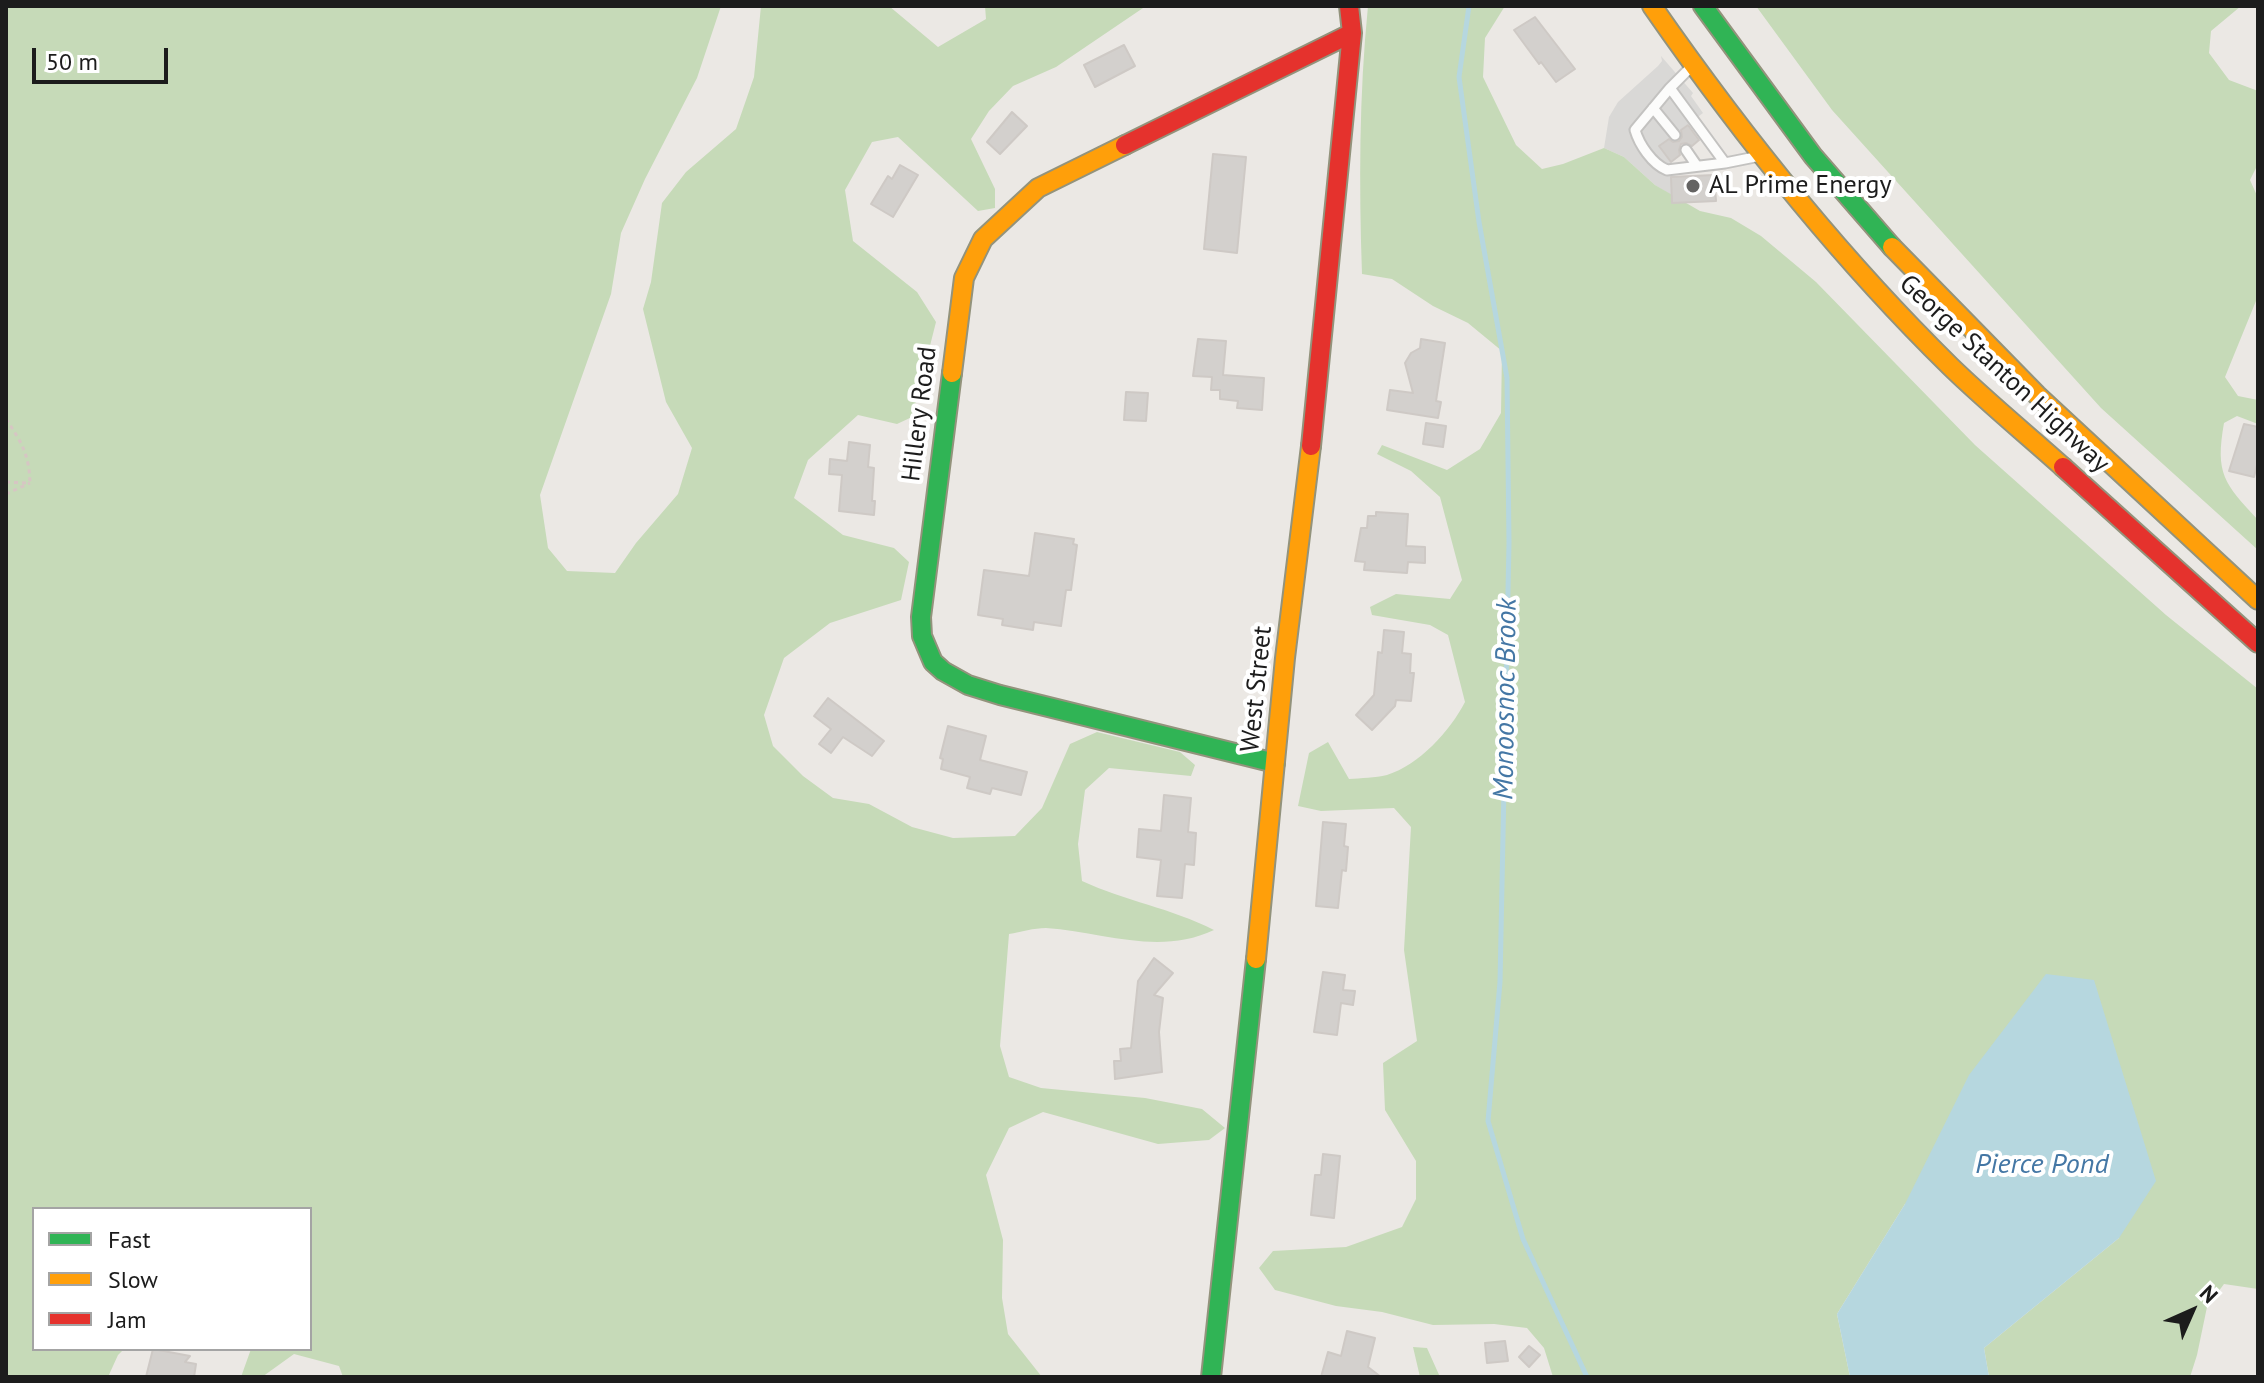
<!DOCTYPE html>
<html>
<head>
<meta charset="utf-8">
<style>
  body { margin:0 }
  #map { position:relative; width:2264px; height:1383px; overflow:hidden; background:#ebe8e4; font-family:"PT Sans",sans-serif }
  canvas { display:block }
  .frame { position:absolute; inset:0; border:8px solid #1c1c1c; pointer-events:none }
  .legend { position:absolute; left:32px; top:1207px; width:280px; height:144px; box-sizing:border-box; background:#fff; border:2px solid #a4a4a4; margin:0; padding:10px 14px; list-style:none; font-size:24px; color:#1c1c1c }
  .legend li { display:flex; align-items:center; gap:16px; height:40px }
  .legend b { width:40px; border:2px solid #a4a4a4 }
  .north { position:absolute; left:2152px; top:1271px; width:80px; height:80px; -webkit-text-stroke:6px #fff; paint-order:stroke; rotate:45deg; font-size:22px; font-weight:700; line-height:32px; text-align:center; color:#1c1c1c }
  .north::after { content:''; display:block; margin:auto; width:28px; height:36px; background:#1c1c1c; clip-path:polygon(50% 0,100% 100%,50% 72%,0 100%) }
  .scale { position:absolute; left:32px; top:48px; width:136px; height:36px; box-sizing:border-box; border:4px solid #1c1c1c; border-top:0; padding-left:10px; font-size:24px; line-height:28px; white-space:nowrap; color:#1c1c1c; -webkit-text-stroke:6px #fff; paint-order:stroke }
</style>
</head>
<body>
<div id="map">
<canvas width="2264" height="1383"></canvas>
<div class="frame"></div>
<ul class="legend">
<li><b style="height:10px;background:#30b455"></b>Fast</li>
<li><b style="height:10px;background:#ff9f0a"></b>Slow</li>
<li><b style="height:10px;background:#e5322d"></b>Jam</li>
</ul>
<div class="north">N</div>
<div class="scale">50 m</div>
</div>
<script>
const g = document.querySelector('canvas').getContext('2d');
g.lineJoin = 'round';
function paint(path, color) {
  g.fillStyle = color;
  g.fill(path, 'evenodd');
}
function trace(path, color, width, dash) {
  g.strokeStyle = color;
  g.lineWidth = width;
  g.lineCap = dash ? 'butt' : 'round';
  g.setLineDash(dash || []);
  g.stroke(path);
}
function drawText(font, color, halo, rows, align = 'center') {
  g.font = font + ' "PT Sans",sans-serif';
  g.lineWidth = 8;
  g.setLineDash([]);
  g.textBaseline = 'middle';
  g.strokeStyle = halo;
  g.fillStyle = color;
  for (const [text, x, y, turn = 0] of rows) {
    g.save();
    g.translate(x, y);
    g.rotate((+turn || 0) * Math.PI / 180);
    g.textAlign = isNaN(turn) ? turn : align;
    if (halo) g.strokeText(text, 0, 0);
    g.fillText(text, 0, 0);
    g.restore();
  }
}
paint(new Path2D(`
  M1661 56 1693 93 1691 96 1703 113 1659 146 1671 162V195L1655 185 1624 157 1604 148 1609 117 1618 102 1658 66 1662 61Z`), '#d9d8d6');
paint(new Path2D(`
  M6 6H721L697 78 645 179 621 233 611 294 540 495 548 548 567 571 615 573 636 543 678 494 692 448 666 402 643 309 651 282 662 203 686 172 736 129 754 77 761 6H889L938 47 986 19 985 6H1146L1056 67 1013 86 989 111 971 139 995 189V208L978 211 898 137 872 142 845 190 853 241 917 292 936 322 912 417 897 424 858 415 808 460 794 498 843 535 894 548 909 562 901 600 830 623 784 658 764 715 773 746 803 776 833 798 869 804 912 827 953 838 1015 836 1042 808 1070 744 1097 732 1180 752 1195 765 1191 776 1109 768 1085 790 1078 844 1082 881C1125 901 1171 908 1214 930 1159 956 1103 932 1046 928 1034 928 1021 932 1009 934L1000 1046 1009 1077 1041 1088 1145 1098 1202 1109 1225 1128 1209 1140 1158 1144 1043 1112 1009 1128 986 1175 1003 1240 1002 1298 1008 1334 1042 1377H343L339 1366 294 1354 262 1377H241L251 1349H310V1209H34V1349H124L118 1355 108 1377H6Z
  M1368 6H1505L1485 38 1483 77 1516 145 1542 169 1563 164 1604 148 1624 157 1655 185 1700 211 1731 218 1761 236 1816 282 1975 445 2166 615 2258 689V1289L2224 1284 2207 1307 2197 1355 2190 1377H1989L1984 1348 2119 1238 1905 1204 1837 1314 1850 1377H1553L1544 1348 1527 1328 1494 1324 1433 1325 1382 1312 1336 1306 1275 1290 1259 1268 1273 1251 1346 1247 1402 1227 1416 1199V1161L1385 1110 1383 1063 1417 1041 1404 950 1411 827 1394 808 1321 811 1298 806 1309 753 1328 742 1349 779C1361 778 1375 778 1387 775 1419 765 1450 731 1465 702L1448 635 1430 625 1372 615 1370 607 1396 594 1450 599 1462 580 1440 497 1411 471 1377 454 1382 445 1447 470 1480 449 1501 413 1502 351 1468 323 1433 306 1392 279 1362 274C1359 185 1359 95 1368 6Z
  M1756 6H2241L2211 31 2209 53 2229 80 2258 91V164L2250 180 2258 198V296L2225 377 2238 396 2258 400V424L2237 416 2224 423C2215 474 2224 483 2258 520V550L2101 408 1832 110Z
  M1413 1347 1427 1348 1440 1377H1420Z`), '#c6dab8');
paint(new Path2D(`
  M2046 974 2094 980 2156 1181 2119 1238 1984 1348 1989 1377H1850L1837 1314 1905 1204 1969 1075Z`), '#b6d7df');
trace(new Path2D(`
  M1469 6 1459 77 1479 222 1507 378 1509 543 1500 982 1488 1121 1523 1239 1587 1377`), '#b6d7df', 5);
const building = new Path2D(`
  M1535 17 1575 69 1556 82 1541 62 1539 64 1514 30Z
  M1124 45 1135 66 1095 87 1084 65Z
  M1012 112 1027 126 1000 154 987 142Z
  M1688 125 1699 140 1692 146 1686 143 1681 144 1679 150 1680 155 1671 162 1659 146 1669 139 1673 142 1679 141 1682 137 1681 130Z
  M1213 154 1246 157 1237 253 1204 249Z
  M900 165 918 175 893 217 871 204 888 176 892 179Z
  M1714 175 1716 201 1672 203 1671 177Z
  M1198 339 1226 341 1223 375 1264 378 1262 410 1237 408 1238 401 1220 399V390H1211L1212 377 1193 376Z
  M1421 339 1445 343 1436 401 1441 402 1438 418 1387 410 1390 390 1413 393 1405 363 1411 353 1420 348Z
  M1126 392 1148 393 1146 421 1124 420Z
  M1426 423 1446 426 1443 447 1423 444Z
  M2244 424 2258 427V461L2254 477 2229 471Z
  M849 442 870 445 868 467 874 468 872 501H875L874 515 839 511 842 475 829 474 830 459 847 461Z
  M1376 512 1408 514 1406 546 1425 547V563L1408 562 1407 573 1364 570 1365 562 1355 561 1361 528H1367L1368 516H1376Z
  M1035 533 1074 539 1073 544 1077 545 1071 590H1066L1061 626 1034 622 1033 630 1002 625 1003 619 978 615 984 570 1029 576Z
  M1384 630 1404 632 1402 653 1411 654 1410 673H1414L1411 701 1396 700 1395 706 1372 730 1356 715 1374 695 1378 652 1382 653Z
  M828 698 884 741 872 756 843 737 831 753 819 744 831 729 814 716Z
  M948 726 986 736 980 760 1027 772 1021 795 992 788 990 794 967 788 970 777 941 769 943 759 940 758Z
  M1164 795 1191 798 1188 832 1196 833 1194 865 1185 864 1182 898 1157 896 1161 860 1137 857 1139 829 1161 831Z
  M1323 822 1346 824 1344 846 1348 847 1346 871 1342 870 1338 908 1316 906Z
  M1154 958 1173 973 1154 995 1163 998 1159 1032 1162 1072 1115 1079 1114 1061H1121L1120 1049 1131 1048 1138 981Z
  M1323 972 1345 975 1343 990 1355 991 1353 1005 1341 1003 1337 1035 1314 1032Z
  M1323 1154 1340 1156 1334 1218 1311 1215 1315 1175H1321Z
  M1347 1331 1375 1338 1368 1367 1381 1377H1321L1328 1352 1341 1356Z
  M1505 1341 1508 1361 1487 1363 1485 1343Z
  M1529 1346 1540 1355 1529 1367 1519 1357Z
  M153 1349 190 1356 185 1362 196 1364 194 1377H146Z`);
paint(building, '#d3d0cd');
trace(building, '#cec9c5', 2);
const lane = new Path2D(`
  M1688 70 1670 88 1725 163 1755 157
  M1670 88 1635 130C1639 144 1652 164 1667 170L1725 163
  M1653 108 1675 135
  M1686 150 1697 166`);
const fast = new Path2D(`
  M1703 6 1813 156 1892 247
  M952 373 921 617 922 636 933 662 943 671 968 685 1000 695 1275 763
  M1211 1377 1256 959`);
const slow = new Path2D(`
  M1652 6C1741 134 1838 256 1950 366 1986 401 2025 433 2063 467
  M1892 247 2037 395 2258 600
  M952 373 964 278 983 239 1038 188 1125 145
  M1256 959 1285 658 1311 446`);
const jam = new Path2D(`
  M1125 145 1352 33
  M1311 446 1352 33 1349 6
  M2063 467 2258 643`);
trace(lane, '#c3c2c0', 13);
trace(fast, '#93937c', 22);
trace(slow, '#93937c', 22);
trace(jam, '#93937c', 22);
trace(new Path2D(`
  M6 419C22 443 29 454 30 483
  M6 482 26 483
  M6 494 30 483`), '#d6c6c3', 3, [4, 4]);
trace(lane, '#fcfcfb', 9);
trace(fast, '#30b455', 18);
trace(slow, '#ff9f0a', 18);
trace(jam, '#e5322d', 18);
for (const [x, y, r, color] of [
  [1693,186,8,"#646362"]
]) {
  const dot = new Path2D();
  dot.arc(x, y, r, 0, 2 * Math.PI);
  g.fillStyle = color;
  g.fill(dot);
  trace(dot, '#fff', 3);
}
drawText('26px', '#1c1c1c', '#fff', [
  ["AL Prime Energy",1709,186]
], 'left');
drawText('26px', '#1c1c1c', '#fff', [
  ["George Stanton Highway",2004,374,43],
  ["Hillery Road",920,414,-83],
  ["West Street",1257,689,-84]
]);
drawText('italic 28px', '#4477a5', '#fff', [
  ["Monoosnoc Brook",1506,699,-89],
  ["Pierce Pond",2042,1165]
]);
</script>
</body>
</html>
